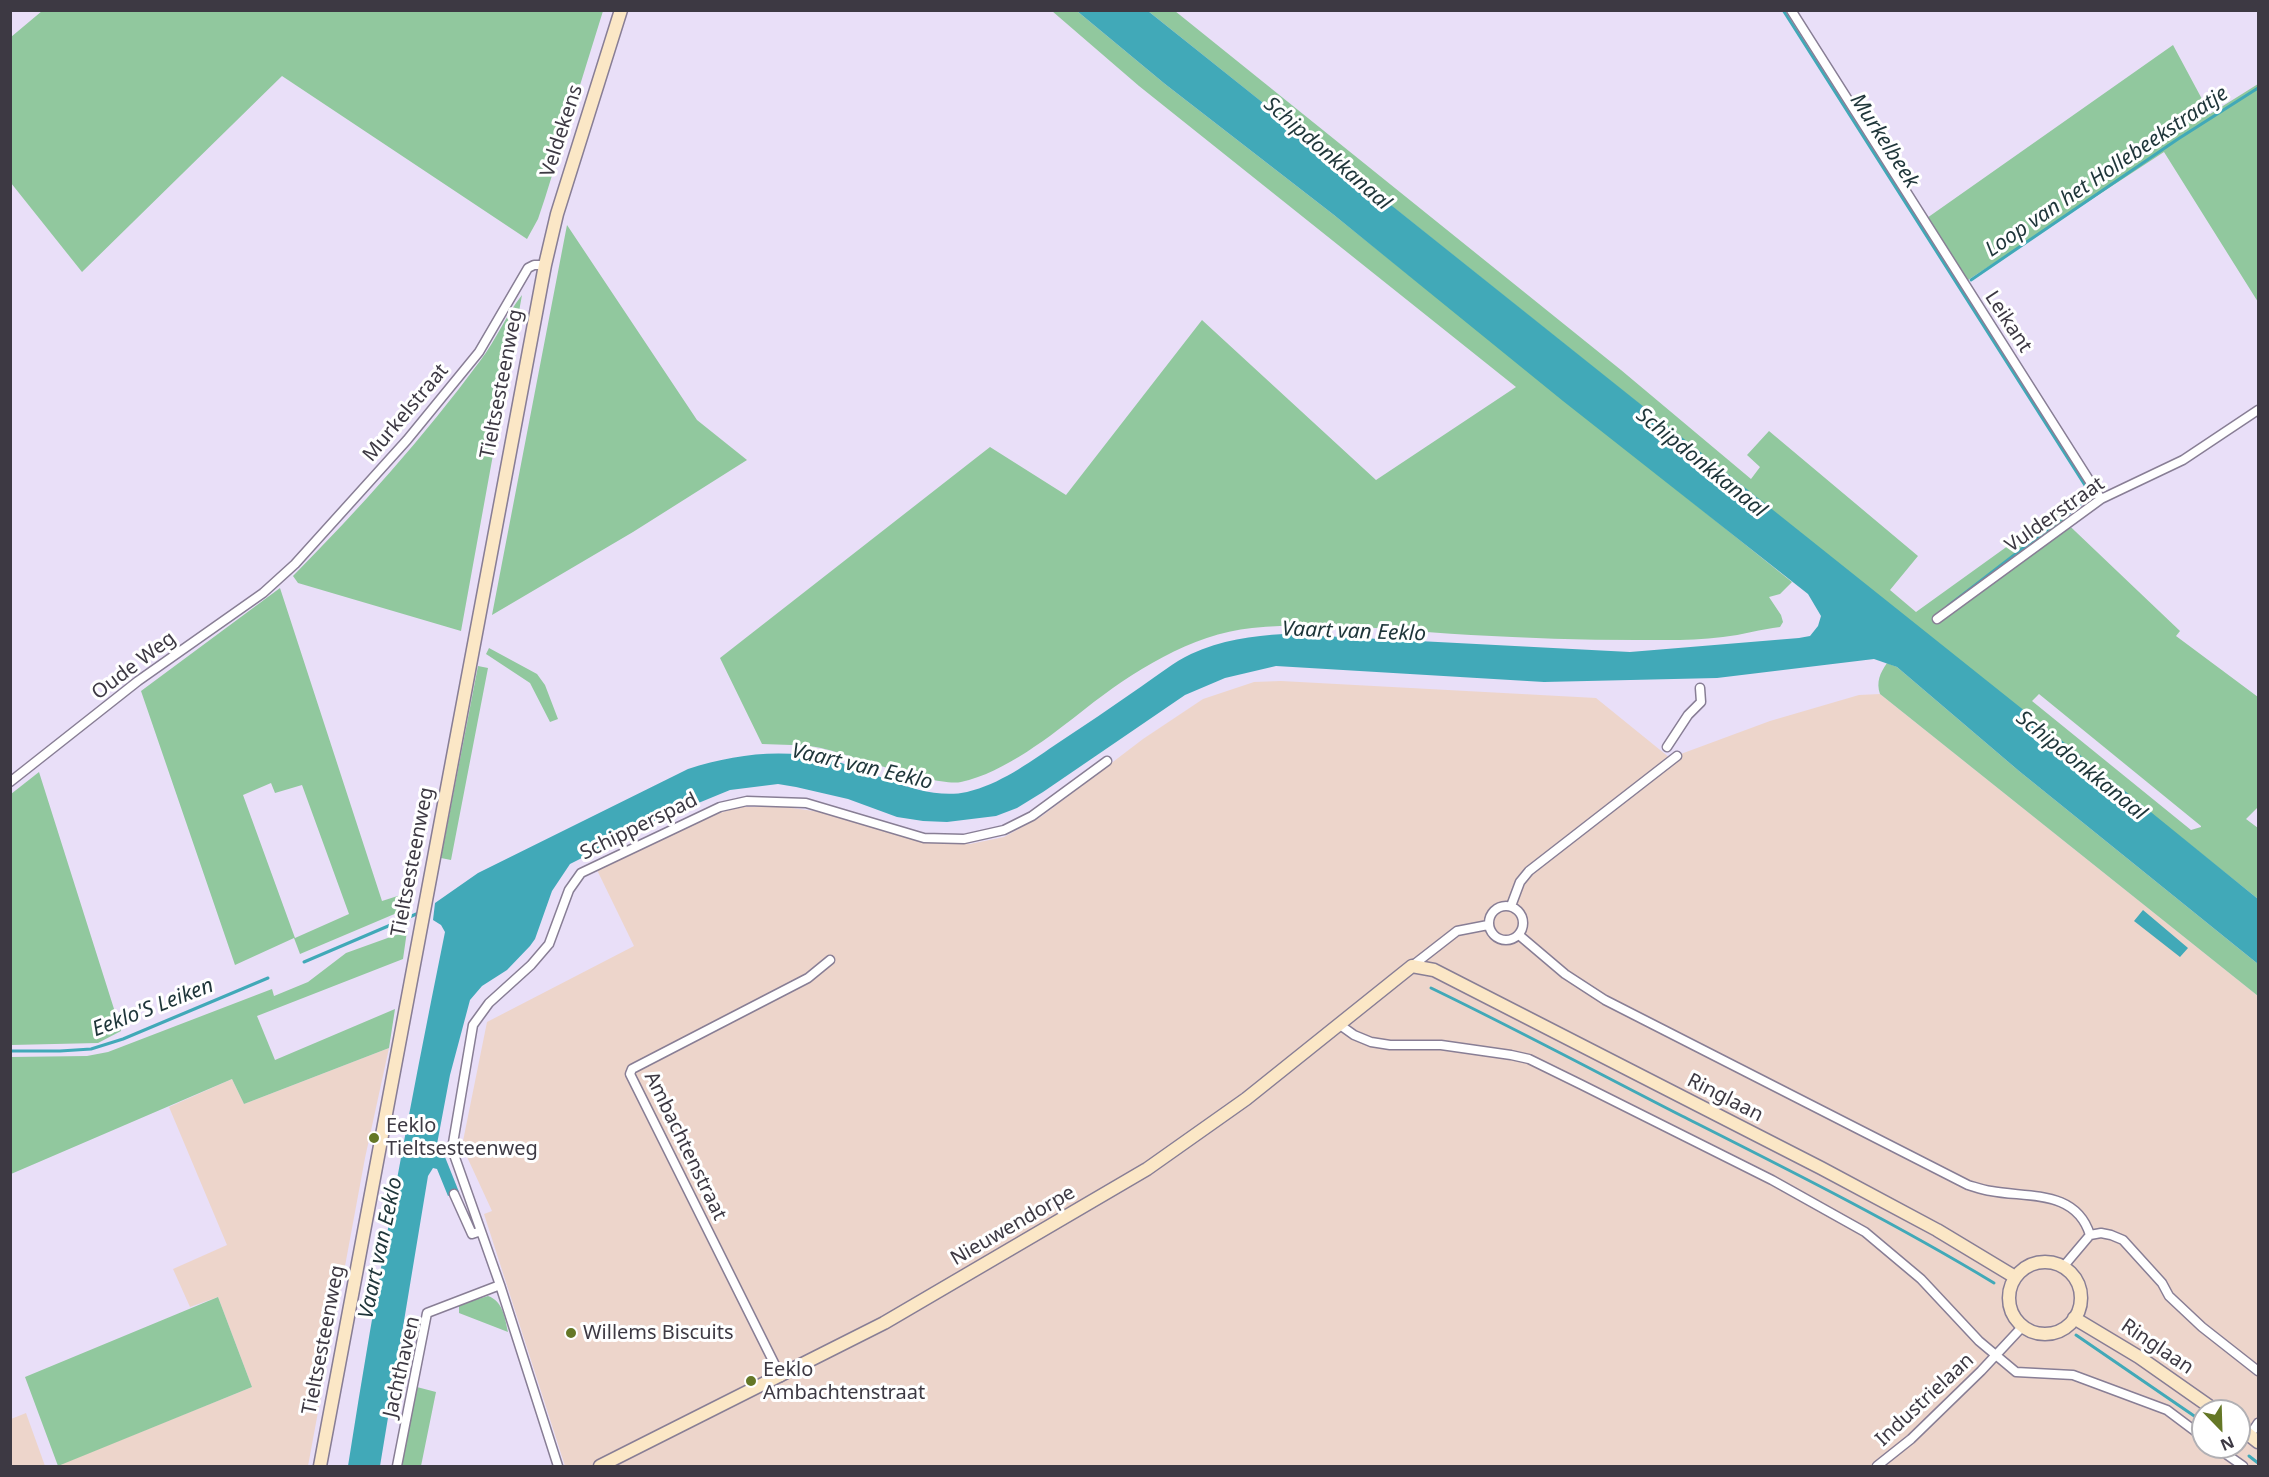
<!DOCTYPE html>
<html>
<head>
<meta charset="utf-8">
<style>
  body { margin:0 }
  #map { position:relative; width:2269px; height:1477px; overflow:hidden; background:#e9dff8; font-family:"Noto Sans",sans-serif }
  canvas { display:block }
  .frame { position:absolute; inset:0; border:12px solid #3d3943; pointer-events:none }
  .north { position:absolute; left:2191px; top:1399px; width:60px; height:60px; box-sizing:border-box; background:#fff; border:2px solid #b1b0b4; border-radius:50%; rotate:157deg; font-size:16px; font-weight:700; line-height:24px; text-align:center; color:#3d3943 }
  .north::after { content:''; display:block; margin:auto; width:21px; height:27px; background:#647726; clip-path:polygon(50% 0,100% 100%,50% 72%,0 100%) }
</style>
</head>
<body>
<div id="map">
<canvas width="2269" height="1477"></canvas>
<div class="frame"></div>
<div class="north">N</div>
</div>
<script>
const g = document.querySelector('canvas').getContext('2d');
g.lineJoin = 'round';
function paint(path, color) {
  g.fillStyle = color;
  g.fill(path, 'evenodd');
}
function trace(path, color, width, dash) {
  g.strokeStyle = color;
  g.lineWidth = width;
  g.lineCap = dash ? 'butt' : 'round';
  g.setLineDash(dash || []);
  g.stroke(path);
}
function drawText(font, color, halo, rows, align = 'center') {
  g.font = font + ' "Noto Sans",sans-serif';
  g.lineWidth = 6;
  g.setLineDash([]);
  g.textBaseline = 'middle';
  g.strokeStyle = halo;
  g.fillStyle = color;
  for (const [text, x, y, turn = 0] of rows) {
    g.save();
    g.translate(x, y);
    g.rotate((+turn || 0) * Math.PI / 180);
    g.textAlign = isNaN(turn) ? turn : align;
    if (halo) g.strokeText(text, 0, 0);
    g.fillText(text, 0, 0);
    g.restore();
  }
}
paint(new Path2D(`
  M1281 681 1596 698 1670 758 1770 721 1859 695 1880 694 2258 996V1466H565L484 1214 492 1211 462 1146 487 1022 634 946 597 870 716 814 740 807H785L828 813 921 840 970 844 1004 837 1042 816 1143 739 1203 699 1254 682ZM2203 1411H2239V1447H2203Z
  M389 1048 365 1158 308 1466H56L252 1387 218 1297 190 1307 173 1269 227 1245 169 1107 232 1079 244 1104Z
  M26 1413 45 1466H11V1419Z`), '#edd5cb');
paint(new Path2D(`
  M42 11V10L603 11 545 198 538 219 527 239 282 76 82 272 11 183V37Z
  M1052 11H1077L1165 84 1334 215 1792 582 1780 594 1769 597 1781 615 1783 622 1780 627C1761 629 1742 635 1723 637 1694 641 1665 640 1637 640 1582 640 1526 638 1471 635 1398 631 1325 620 1252 628 1191 634 1132 672 1085 709 1052 735 1004 773 961 782 936 787 851 755 821 748 803 744 781 745 762 744L720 658 990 447 1066 495 1202 320 1376 480 1516 387 1139 86Z
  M1148 11H1175L1621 370 1751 479 1760 467 1747 455 1769 431 1918 556 1890 590 1916 612 2055 512 2180 631 2176 636 2258 697V807L2246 819 2258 828V899ZM2039 694 2201 826V827L2191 830 2032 701Z
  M2173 45 2210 114 2258 84V302L2164 152 1968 280 1927 218Z
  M567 225 697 420 747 460 633 532 492 615Z
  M522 295 461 631 298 583 293 576C360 508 424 437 480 361 496 340 506 315 522 295Z
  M280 588 382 901 407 893 411 907 300 954 294 938 235 965 141 691ZM271 783 275 793 302 785 349 914 295 938 243 795Z
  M489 648 537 674 545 685 558 719 550 722 530 683 486 654Z
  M1887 663 1897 667 2019 771 2258 964V996L1880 694C1876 682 1880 673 1887 663Z
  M478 666 488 668 451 860 441 858Z
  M39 772 121 1031 98 1043 11 1045V794Z
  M407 931 403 959 257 1016 275 1060 395 1009 389 1048 244 1104 232 1079 11 1174V1057L87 1056 108 1052 272 989 274 996 308 982 346 953Z
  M488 1296C503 1301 505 1318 508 1332L459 1313V1305Z
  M218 1297 252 1387 58 1466 25 1377Z
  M413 1386 436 1392 421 1466H397Z`), '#91c89e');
paint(new Path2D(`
  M1077 11H1148L2120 787 2258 899V964L2019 771 1897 667 1874 659 1717 678 1544 682 1276 666 1225 678 1185 695 1043 792 1017 808 996 816 947 822 923 821 897 817 848 799 796 787 778 784 730 790 657 820 570 864 552 891 535 939 530 946 507 970 482 986 470 1000 450 1075 437 1144 445 1157 459 1192 448 1196 437 1169 433 1168 428 1176 380 1466H348C376 1287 409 1109 445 932L441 925 433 920 435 903 478 873 688 769C733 755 779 748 827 759 871 769 922 802 967 792 1000 784 1027 764 1055 745 1084 726 1113 706 1142 686 1158 675 1174 662 1191 654 1221 640 1252 636 1284 634L1630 652 1799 638 1810 636 1818 626 1821 616 1808 594 1563 401 1334 215 1165 84Z
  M2143 910 2188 948 2180 957 2134 921Z`), '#41a9b8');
trace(new Path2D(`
  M1783 10 2088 490 2083 502 1948 606
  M1971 280 2178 139 2258 88
  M304 962 421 912
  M1431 988C1516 1029 1598 1073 1682 1116 1787 1169 1893 1222 1994 1283
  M10 1051H60L91 1049 123 1039 268 978
  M2076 1335 2203 1422
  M2249 1456 2258 1463`), '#41a9b8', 3);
const street = new Path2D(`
  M1791 10 2101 499
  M1937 619 2101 499 2183 460 2258 410
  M1667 747 1688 715 1701 702 1700 688
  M10 782 138 681 263 593 295 564 407 440 479 352 528 268 534 265H545
  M1489 923a17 17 0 1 1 34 0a17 17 0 1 1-34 0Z
  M1511 906 1520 882 1529 871 1677 756
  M1519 935 1565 974 1605 1000 1968 1185C1975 1187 1983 1190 1991 1191 2027 1198 2076 1189 2090 1235
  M1412 966 1457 931 1488 925
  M1340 1025 1354 1035 1371 1042 1390 1045H1441L1511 1055 1529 1059 1582 1085 1772 1180 1865 1232 1921 1279 1979 1341 2016 1372 2073 1375 2167 1410 2203 1437
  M454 1194 472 1234 481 1231
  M2063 1267 2090 1235 2101 1233 2111 1235 2123 1240 2162 1283 2169 1296 2202 1327 2258 1371
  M781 1377 630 1074 632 1069 808 978 830 960
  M2250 1435 2258 1423
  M2216 1447 2243 1466
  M397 1466 427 1313 500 1285
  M558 1466 500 1285 452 1149 473 1025 489 1003 531 965 549 944 569 890 581 873 720 807 747 801 806 803 924 838 964 839 1004 830 1032 816 1107 761
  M1877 1466 1911 1439 1981 1371 2023 1326`);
const secondary = new Path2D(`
  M2009 1298a36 36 0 1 1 72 0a36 36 0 1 1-72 0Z
  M2074 1318 2139 1357 2216 1411
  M2239 1427 2258 1442
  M320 1466 545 265 557 214 621 10
  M600 1466 884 1323 1147 1169 1246 1099 1412 966 1434 970 1821 1168 1937 1230 2015 1277`);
trace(street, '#887e95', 11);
trace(secondary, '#887e95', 15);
trace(street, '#fff', 8);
trace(secondary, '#fbe7c6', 12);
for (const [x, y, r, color] of [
  [374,1138,6,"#647726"],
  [571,1333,6,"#647726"],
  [751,1381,6,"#647726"]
]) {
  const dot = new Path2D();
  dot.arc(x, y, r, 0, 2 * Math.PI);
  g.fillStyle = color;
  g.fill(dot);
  trace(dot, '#fff', 2);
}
drawText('20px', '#3d3943', '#fff', [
  ["Veldekens",562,131,-72],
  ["Leikant",2008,322,57],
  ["Tieltsesteenweg",502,384,-79],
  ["Murkelstraat",406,413,-50],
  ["Vulderstraat",2055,515,-35],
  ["Oude Weg",134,666,-37],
  ["Schipperspad",639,827,-26],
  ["Tieltsesteenweg",413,862,-79],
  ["Ringlaan",1725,1098,27],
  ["Ambachtenstraat",685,1146,64],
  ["Nieuwendorpe",1013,1226,-30],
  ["Tieltsesteenweg",324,1340,-79],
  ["Ringlaan",2157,1347,34],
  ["Jachthaven",402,1367,-77],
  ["Industrielaan",1925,1400,-43]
]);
drawText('20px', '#3d3943', '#fff', [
  ["Eeklo",386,1126],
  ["Tieltsesteenweg",386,1149],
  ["Willems Biscuits",583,1333],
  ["Eeklo",763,1370],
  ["Ambachtenstraat",763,1393]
], 'left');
drawText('italic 21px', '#1e3539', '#fff', [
  ["Murkelbeek",1884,141,57],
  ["Schipdonkkanaal",1327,154,41],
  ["Loop van het Hollebeekstraatje",2107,172,-34],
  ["Schipdonkkanaal",1701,463,39],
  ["Vaart van Eeklo",1354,632,2],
  ["Schipdonkkanaal",2081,766,39],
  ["Vaart van Eeklo",862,767,13],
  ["Eeklo'S Leiken",153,1008,-21],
  ["Vaart van Eeklo",381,1248,-78]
]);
</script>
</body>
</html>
